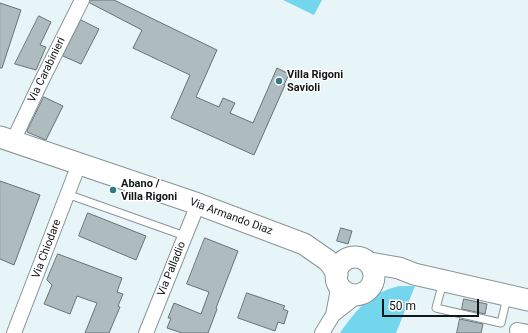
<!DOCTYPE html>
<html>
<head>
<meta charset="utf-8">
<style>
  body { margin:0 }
  #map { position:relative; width:528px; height:333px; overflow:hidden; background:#e7f5f9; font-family:Roboto,sans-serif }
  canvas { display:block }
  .scale { position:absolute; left:382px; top:299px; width:97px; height:18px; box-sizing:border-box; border:2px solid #111617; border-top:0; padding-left:5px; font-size:12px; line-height:14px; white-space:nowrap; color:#111617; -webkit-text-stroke:3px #fff; paint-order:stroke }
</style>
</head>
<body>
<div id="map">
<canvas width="528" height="333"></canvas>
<div class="scale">50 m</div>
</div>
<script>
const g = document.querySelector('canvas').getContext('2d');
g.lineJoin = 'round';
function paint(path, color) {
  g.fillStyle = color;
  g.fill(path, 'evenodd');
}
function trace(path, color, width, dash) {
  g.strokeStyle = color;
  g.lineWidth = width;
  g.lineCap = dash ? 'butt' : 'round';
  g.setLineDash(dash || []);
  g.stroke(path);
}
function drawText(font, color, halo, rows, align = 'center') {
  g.font = font + ' Roboto,sans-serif';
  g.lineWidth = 3;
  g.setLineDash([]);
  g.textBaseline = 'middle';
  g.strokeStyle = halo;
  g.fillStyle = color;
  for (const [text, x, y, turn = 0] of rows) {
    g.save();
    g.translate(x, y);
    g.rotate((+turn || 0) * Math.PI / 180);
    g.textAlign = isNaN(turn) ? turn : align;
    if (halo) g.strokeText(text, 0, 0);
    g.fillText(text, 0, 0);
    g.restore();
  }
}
paint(new Path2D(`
  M283 0H322L314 15Z
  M399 286H415L396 333H340C356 310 370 293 399 286Z`), '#73d6ed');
const building = new Path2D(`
  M90 0H114L217 50 196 97 219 107 223 98 235 103 230 113 253 123 277 68 289 74 284 85H285L254 155 171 118 190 75 133 48 142 30 90 3Z
  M0 3 21 10 2 68H0Z
  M39 16 51 22 40 45 46 47 36 70 15 64Z
  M81 20 99 29 81 64 63 56Z
  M44 97 63 106 46 140 27 132Z
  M0 181 40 195 14 265 0 259Z
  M88 213 146 236 136 260 79 236Z
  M341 228 352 231 348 244 337 241Z
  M205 238 238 251 216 308 217 309 208 333H182L167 328 171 318H168L174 303 201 314 209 292 187 284Z
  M58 254 122 278 117 292 123 294 118 306 120 307 109 333H85L97 303 77 296 70 314 44 304 52 285 47 280Z
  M247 293 285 306 283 309 288 311 284 324 278 322 275 331 238 318Z
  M464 299 487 304 485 314 462 309Z
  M460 319 483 324 481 333H457Z`);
paint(building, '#aebbbf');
trace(building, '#677376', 1);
const lane = new Path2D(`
  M67 194 185 236
  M443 282 436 308 501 323 507 297`);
const street = new Path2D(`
  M13 141 40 84 82 0
  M333 315 339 284
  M517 330 528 332
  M14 333 79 164
  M146 333 198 204
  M322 333 333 315 361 293`);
const secondary = new Path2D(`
  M0 137 198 204 304 244 327 260 331 264 337 274
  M336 276a19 19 0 1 1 38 0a19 19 0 1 1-38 0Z
  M370 263 399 268 414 274 528 300`);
trace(lane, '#889598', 9);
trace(street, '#889598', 16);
trace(secondary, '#889598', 23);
trace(lane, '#fff', 7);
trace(street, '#fff', 14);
trace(secondary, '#fff', 21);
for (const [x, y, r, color] of [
  [279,81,4,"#357988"],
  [113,190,4,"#357988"]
]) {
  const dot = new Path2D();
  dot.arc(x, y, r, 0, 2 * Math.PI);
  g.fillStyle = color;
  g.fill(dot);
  trace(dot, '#fff', 1.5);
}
drawText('11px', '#111617', '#fff', [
  ["Via Carabinieri",47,70,-64],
  ["Via Armando Diaz",231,217,20],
  ["Via Chiodare",47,249,-69],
  ["Via Palladio",172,269,-68]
]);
drawText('bold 11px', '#111617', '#fff', [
  ["Villa Rigoni",287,75],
  ["Savioli",287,88],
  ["Abano /",121,184],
  ["Villa Rigoni",121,197]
], 'left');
</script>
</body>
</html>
